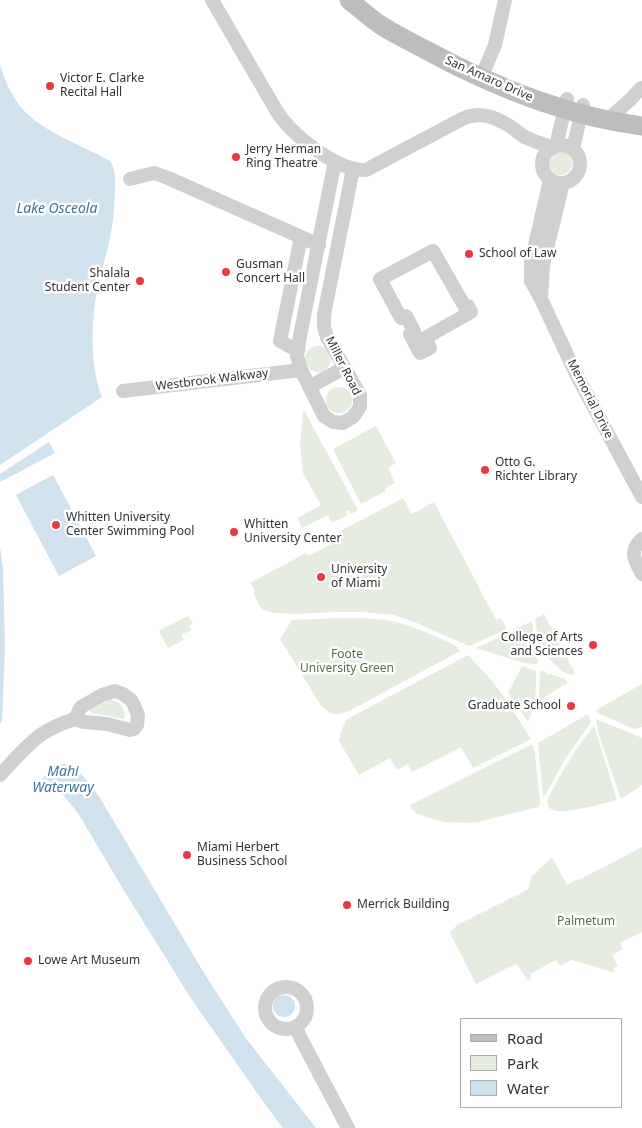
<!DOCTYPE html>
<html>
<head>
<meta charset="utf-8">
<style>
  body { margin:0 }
  #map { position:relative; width:642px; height:1128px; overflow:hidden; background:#fff; font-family:"Noto Sans",sans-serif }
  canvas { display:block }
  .legend { position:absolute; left:460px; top:1018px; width:162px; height:90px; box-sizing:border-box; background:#fff; border:1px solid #adadad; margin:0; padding:6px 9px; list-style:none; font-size:15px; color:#333 }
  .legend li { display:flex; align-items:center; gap:10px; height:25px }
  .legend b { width:25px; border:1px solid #adadad }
</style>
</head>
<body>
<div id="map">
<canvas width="642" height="1128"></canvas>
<ul class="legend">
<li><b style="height:6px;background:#bdbdbd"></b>Road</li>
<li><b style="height:14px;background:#e6ecdf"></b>Park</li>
<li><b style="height:14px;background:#cfe2ee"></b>Water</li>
</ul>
</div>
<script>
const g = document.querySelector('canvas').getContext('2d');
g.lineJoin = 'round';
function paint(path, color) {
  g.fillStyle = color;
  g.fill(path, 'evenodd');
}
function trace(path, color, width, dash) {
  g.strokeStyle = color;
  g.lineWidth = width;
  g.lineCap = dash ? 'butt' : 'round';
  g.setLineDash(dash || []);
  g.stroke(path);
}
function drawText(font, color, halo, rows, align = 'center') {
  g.font = font + ' "Noto Sans",sans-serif';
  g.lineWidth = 5;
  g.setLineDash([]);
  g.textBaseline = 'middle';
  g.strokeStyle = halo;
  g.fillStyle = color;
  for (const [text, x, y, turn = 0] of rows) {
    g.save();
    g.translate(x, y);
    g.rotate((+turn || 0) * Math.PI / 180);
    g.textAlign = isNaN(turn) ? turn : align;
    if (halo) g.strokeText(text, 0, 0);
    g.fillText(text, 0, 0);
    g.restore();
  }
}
paint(new Path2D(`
  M548 163a12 12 0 1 1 24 0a12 12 0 1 1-24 0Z
  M305 359a13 13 0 1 1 26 0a13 13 0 1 1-26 0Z
  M326 400a13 13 0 1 1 26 0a13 13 0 1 1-26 0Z
  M304 410 358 510 351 514 349 510 346 512 348 515 332 523 328 515 302 528 297 518 321 505 303 473 300 444 303 412Z
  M376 426 396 463 388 468 395 483 385 488 386 491 361 504 333 449Z
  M403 498 412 514 434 502 496 620 501 618 507 629 469 646 417 623 394 615 361 612H336L298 614 275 613 266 611 261 608 253 593 255 591 250 583 306 553 308 556 334 543 331 536Z
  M544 614 575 673 572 675 566 673 561 670 545 655 539 642 535 619Z
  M188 616 193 623 189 626 191 630 181 635 184 640 168 648 159 631Z
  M338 618C357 618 378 618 397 622 412 626 427 633 441 639 447 642 457 645 460 651L351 710C338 717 329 715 320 704L280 639 292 620Z
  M532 621 535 645 513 630Z
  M511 632 535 651 537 654 538 662 537 664 524 663 476 648Z
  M468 655 492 681 505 698 531 739 473 768 461 747 412 772 408 764 397 770 390 758 359 775 339 741 341 731 347 719Z
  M522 666 536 671C536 689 536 706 528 722L508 693Z
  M540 670 546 672V674L548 675 549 674 565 679 568 683 546 696 538 703 539 699Z
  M642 684V727L634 729 596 712V710Z
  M108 700C120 700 123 705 125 716L123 719 105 715 92 714 90 712 91 709Z
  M588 714 591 722 565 759 545 795 543 796 538 743Z
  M596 719 642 738V785L621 799 598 732Z
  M594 726 617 800C603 803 563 816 551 809 547 807 547 803 548 799 561 773 575 749 594 726Z
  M531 745 534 747 535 754 540 802 539 807 478 822 467 823 445 822 432 819 416 813 410 807H411L410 805 412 804Z
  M642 847V932L620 943 623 949 612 955 618 966 613 969 615 973 572 960 560 966 556 960 530 974 532 976 528 981 517 964 511 966 476 984 450 933 457 925 529 889 531 877 552 857 567 885 576 880 581 879Z`), '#e6ecdf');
paint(new Path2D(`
  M0 65C3 75 7 85 12 94 30 129 77 142 110 161 116 169 115 180 115 190 114 204 114 218 111 232 107 256 98 278 95 303 91 333 91 368 102 397L45 435 55 453 0 482Z
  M53 475 96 556 59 576 16 495Z
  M0 547 3 568 5 647 2 721 0 724Z
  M65 764 79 772 90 784 100 798 201 968 245 1037 316 1128H283L267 1107 190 997 123 889 78 813 63 795 52 790 40 782 53 765Z
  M273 1006a11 11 0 1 1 22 0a11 11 0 1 1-22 0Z`), '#cfe2ee');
paint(new Path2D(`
  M45 435 49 442 0 474V465Z`), '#fff');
trace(new Path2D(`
  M212 0 276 110C291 135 337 171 366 170L462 119C481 110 498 118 514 129 518 132 522 136 527 138 535 142 544 144 553 148
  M481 78 495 45 505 0
  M614 114 631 99 641 88
  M542 164a19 19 0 1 1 38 0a19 19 0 1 1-38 0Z
  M556 146 567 99
  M573 149 583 105
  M335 161 300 336 297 356 301 370 324 416 333 422 343 423 353 417 360 407V395L327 337 324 327V315L353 169
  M130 179 154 173 168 178 319 245
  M550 180 531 262V281L541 299 543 265 563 183
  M433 251 465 307 468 306 471 312 425 338 430 348 420 353 410 334 414 331 406 316 401 318 380 279Z
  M541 299 578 378 642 497
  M298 351 280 341 301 237
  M309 387 344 368
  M123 391 301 370
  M642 539C628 551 635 561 642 574
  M0 775C12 762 25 747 39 736 50 728 62 723 75 719L84 722 107 724 130 730 134 729 137 725 138 715 134 705 131 700 123 694 115 691 102 695 81 707 75 719
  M265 1008a21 21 0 1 1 42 0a21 21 0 1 1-42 0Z
  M296 1027 300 1037 348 1128`), '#d0d0d0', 14);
trace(new Path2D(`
  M349 0C359 8 369 17 379 24 394 34 411 42 426 50 494 87 565 116 642 126`), '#bdbdbd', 19);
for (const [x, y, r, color] of [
  [50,86,5,"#e63946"],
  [236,157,5,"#e63946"],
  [469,254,5,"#e63946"],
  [226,272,5,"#e63946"],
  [140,281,5,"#e63946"],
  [485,470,5,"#e63946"],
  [56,525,5,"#e63946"],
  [234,532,5,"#e63946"],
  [321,577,5,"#e63946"],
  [593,645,5,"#e63946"],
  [571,706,5,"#e63946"],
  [187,855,5,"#e63946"],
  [347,905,5,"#e63946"],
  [28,961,5,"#e63946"]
]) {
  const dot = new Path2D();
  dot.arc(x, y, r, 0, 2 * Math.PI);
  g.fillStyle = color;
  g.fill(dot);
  trace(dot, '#fff', 2);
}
drawText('12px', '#333', '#fff', [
  ["Victor E. Clarke",60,79],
  ["Recital Hall",60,93],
  ["Jerry Herman",246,150],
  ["Ring Theatre",246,164],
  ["School of Law",479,254],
  ["Gusman",236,265],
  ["Concert Hall",236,279],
  ["Shalala",130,274,"right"],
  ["Student Center",130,288,"right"],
  ["Otto G.",495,463],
  ["Richter Library",495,477],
  ["Whitten University",66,518],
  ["Center Swimming Pool",66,532],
  ["Whitten",244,525],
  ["University Center",244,539],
  ["University",331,570],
  ["of Miami",331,584],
  ["College of Arts",583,638,"right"],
  ["and Sciences",583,652,"right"],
  ["Graduate School",561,706,"right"],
  ["Miami Herbert",197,848],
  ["Business School",197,862],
  ["Merrick Building",357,905],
  ["Lowe Art Museum",38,961]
], 'left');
drawText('12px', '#333', '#fff', [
  ["San Amaro Drive",489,79,24],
  ["Miller Road",343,366,63],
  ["Westbrook Walkway",212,380,-7],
  ["Memorial Drive",590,399,63]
]);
drawText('12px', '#56703f', '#fff', [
  ["Foote",347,655],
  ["University Green",347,669],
  ["Palmetum",586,922]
]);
drawText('italic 14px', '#3f7597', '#fff', [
  ["Lake Osceola",57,209],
  ["Mahi",63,772],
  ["Waterway",63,788]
]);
</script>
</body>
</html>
